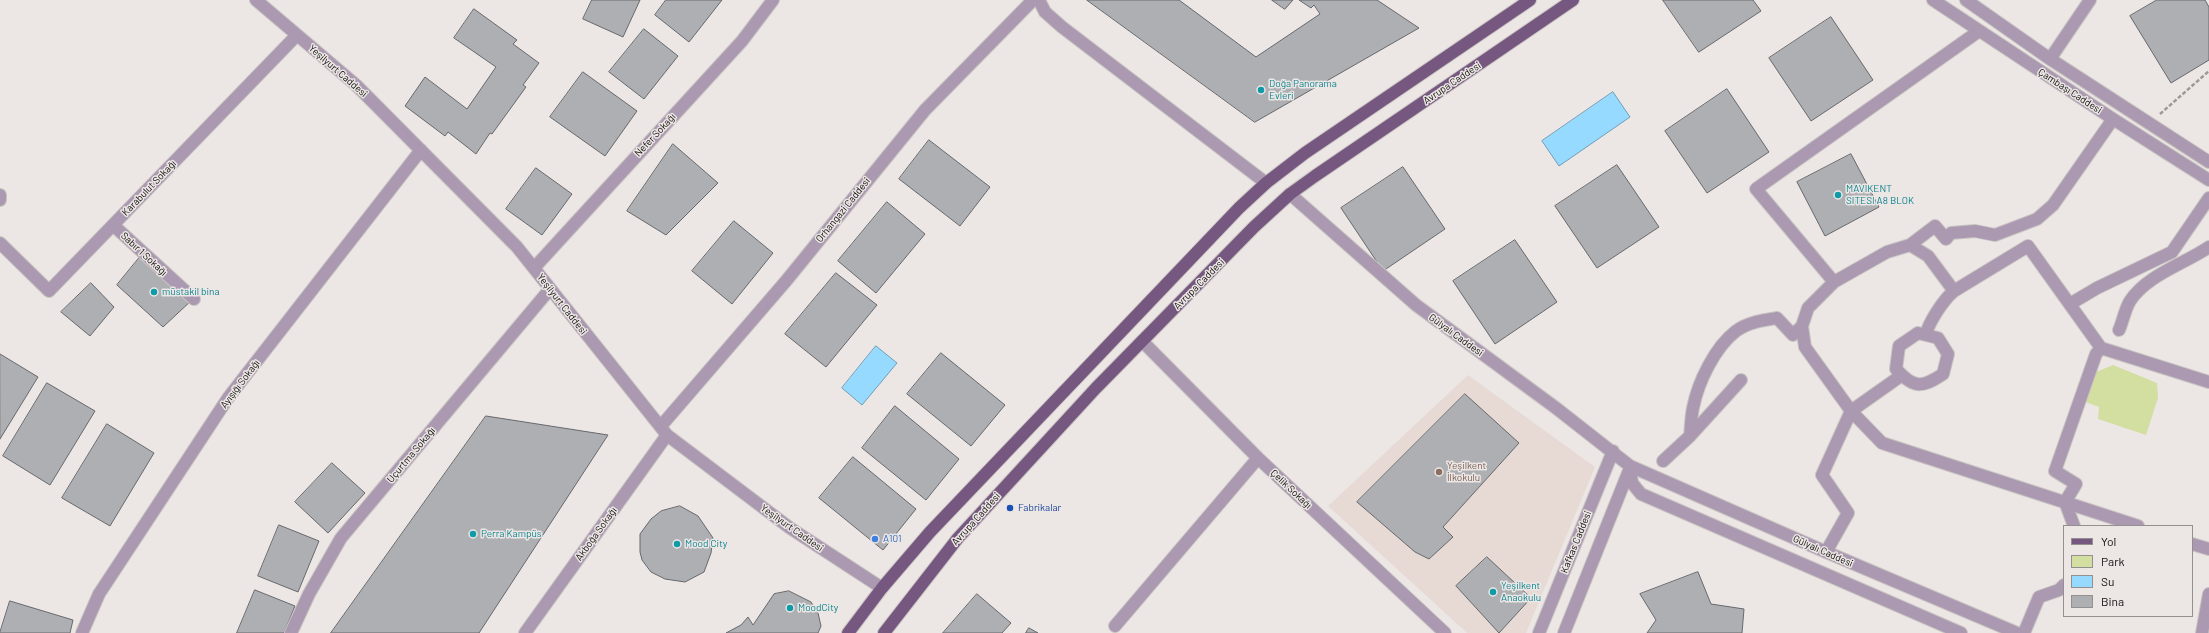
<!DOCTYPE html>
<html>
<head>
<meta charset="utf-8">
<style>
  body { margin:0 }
  #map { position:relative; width:2209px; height:633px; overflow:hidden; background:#ece7e5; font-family:Barlow,sans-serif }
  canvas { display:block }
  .legend { position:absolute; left:2063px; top:525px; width:130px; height:92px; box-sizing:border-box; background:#ece7e5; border:1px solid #94908f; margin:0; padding:5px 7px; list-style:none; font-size:12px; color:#100e0d }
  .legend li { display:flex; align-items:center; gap:8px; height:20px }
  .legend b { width:20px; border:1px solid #94908f }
</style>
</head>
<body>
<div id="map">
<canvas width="2209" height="633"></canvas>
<ul class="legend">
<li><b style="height:5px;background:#755780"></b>Yol</li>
<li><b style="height:11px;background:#d3dea1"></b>Park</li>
<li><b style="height:11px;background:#97daff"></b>Su</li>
<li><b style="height:11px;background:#aeafb3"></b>Bina</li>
</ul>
</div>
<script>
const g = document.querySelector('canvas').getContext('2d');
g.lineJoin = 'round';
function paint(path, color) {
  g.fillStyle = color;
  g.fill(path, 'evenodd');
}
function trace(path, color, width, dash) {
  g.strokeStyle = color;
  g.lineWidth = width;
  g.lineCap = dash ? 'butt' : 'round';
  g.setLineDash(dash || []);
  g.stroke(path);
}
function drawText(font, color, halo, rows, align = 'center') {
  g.font = font + ' Barlow,sans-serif';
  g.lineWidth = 3;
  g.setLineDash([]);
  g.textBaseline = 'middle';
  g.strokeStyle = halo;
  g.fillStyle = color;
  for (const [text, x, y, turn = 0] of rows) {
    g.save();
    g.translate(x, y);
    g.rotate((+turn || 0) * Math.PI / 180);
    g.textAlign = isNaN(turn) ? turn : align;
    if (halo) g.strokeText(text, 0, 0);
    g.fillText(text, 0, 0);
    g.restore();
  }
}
paint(new Path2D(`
  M1468 375 1595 467 1526 633H1467L1328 506Z`), '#e7dad5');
paint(new Path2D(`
  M2113 365 2157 383 2158 398 2146 435 2098 419 2099 407 2083 401 2096 372Z`), '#d3dea1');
const water = new Path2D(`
  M1613 92 1630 117 1559 166 1542 141Z
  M876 346 897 363 862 405 842 388Z`);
paint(water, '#97daff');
trace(water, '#6e9db6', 1);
const building = new Path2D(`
  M592 0H640L623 37 583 19Z
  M666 0H722L689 42 655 15Z
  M1087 0H1179L1256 57 1320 14 1314 5 1311 8 1299 0H1377L1419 28 1255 122Z
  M1272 0H1293L1285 9Z
  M1663 0H1753L1761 11 1699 52Z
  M2157 0H2205L2209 7V60L2171 83 2130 16Z
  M474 9 517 40 513 44 539 63 523 85 526 87 492 134 490 133 476 154 448 132 445 136 405 106 425 77 467 109 496 67 454 38Z
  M1831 17 1873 80 1811 121 1769 58Z
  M644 29 678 56 644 99 609 72Z
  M583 72 637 111 605 156 550 117Z
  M1727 89 1769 152 1707 193 1665 131Z
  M929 140 990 187 960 226 899 179Z
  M673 144 718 183 666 235 627 211Z
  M1851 154 1879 207 1825 236 1797 182Z
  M1617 165 1659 227 1597 268 1555 206Z
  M1403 167 1445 229 1383 271 1341 208Z
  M536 168 572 194 542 235 506 209Z
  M887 202 925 234 876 293 838 261Z
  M734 221 773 253 732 304 692 271Z
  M1515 240 1557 302 1495 344 1453 281Z
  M140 257 192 300 163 327 117 285Z
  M836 273 877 305 826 367 785 334Z
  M91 283 114 307 90 336 61 312Z
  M941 353 1005 405 971 446 907 394Z
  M0 354 38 377 0 439Z
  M47 383 95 411 50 485 3 456Z
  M1465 394 1519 443 1443 527 1453 537 1429 559 1415 552 1357 502Z
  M895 406 959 459 926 500 862 448Z
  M486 416 608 435 479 633H331Z
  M107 424 154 453 110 526 62 498Z
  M853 457 916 509 883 550 819 498Z
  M332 463 365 493 328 533 295 502Z
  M680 506 698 516 713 538 711 553 704 572 685 582 665 579 651 572 642 560 640 552V534L651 519 661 511Z
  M279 525 319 541 298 592 258 576Z
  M1487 557 1531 598 1499 633 1456 586Z
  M1698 572 1711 604 1744 609 1742 633H1647L1656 620 1640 594Z
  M255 590 295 606 284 633H237Z
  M789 591 811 602 818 613 821 626 818 633H726L741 625 748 617 753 625 774 594Z
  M977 594 1011 623 1002 633H943Z
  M10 601 73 620 70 633H0Z
  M1029 628 1038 633H1026Z`);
paint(building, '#aeafb3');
trace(building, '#67686c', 1);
const minor = new Path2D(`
  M256 0 356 85 517 247 667 435 790 528 882 588
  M1039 0 1045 12 1062 27 1266 183
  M1933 0 2113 119 2209 180
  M1966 0 2050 59 2209 162
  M2050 59 2090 0
  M1290 194 1416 305 1556 408 1630 466 1826 552 2017 633
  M0 195V200
  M113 225 194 299
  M0 243 49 291 297 35
  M1910 245 1935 226 1946 239 1951 233 1975 231 1995 235 2037 219 2053 205 2113 119
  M534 268 742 41 773 0
  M1834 282 1756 189 1979 31
  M2070 304 2097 288 2172 252 2209 198
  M2119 330C2123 321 2125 309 2130 301 2147 275 2184 264 2209 247
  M1918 333 1938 338 1948 354 1943 374C1922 388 1914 389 1896 369L1899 346Z
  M1926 335C1928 323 1944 299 1954 291
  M1142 341 1258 458 1445 633
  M661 426 786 281 925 110 1033 0
  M1690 436C1691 427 1691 417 1693 408 1698 382 1715 347 1736 331 1748 322 1764 320 1777 318L1793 335 1802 326
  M1663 461 1690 436 1741 380
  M1630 466 1632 483 1641 494 1961 633
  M2074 526 2065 502 2076 484 2055 471 2096 354 2101 348
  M2138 526 1882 443 1851 411 1805 347 1802 326 1808 308 1834 282 1887 252 1910 245 1928 256 1954 291 2028 246 2101 348 2209 382
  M2192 544 2209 549
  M1826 552 1848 513 1822 475 1851 411 1902 375
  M1115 626 1258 458
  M82 633 99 594 228 398 421 150
  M291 633 309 594 341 538 550 289
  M525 633 667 435
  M1539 633 1613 451
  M1564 633 1630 468
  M2024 633 2039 597 2059 590 2064 585
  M2202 633 2209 594`);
const major = new Path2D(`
  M848 633 882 588 930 532 1239 208 1266 183 1305 153 1530 0
  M884 633 958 538 1096 388 1254 227 1290 194 1315 176 1573 0`);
trace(minor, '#c9c4c2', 14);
trace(major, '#c9c4c2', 14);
trace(new Path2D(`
  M2160 114 2209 71`), '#9d9997', 2.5, [4, 2]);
trace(minor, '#aa99b0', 12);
trace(major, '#755780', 12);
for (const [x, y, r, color] of [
  [1261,90,4,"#0f9aa8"],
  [1838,195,4,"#0f9aa8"],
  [154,292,4,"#0f9aa8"],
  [1439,472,4,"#8d6e63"],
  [1010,508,4,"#1a4fb4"],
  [473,534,4,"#0f9aa8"],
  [875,539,4,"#3f7fe0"],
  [677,544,4,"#0f9aa8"],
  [1493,592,4,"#0f9aa8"],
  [790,608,4,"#0f9aa8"]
]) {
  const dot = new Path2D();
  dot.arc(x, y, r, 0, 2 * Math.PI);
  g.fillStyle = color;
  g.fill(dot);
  trace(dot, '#ece7e5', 1.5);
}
drawText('10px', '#100e0d', '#ece7e5', [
  ["Yeşilyurt Caddesi",338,71,41],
  ["Avrupa Caddesi",1452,83,-34],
  ["Çambaşı Caddesi",2070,91,33],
  ["Nefer Sokağı",655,135,-47],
  ["Karabulut Sokağı",149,188,-46],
  ["Orhangazi Caddesi",843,210,-51],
  ["Sabır 1 Sokağı",144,254,43],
  ["Avrupa Caddesi",1199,284,-45],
  ["Yeşilyurt Caddesi",562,304,52],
  ["Gülyalı Caddesi",1456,335,36],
  ["Ayışığı Sokağı",240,384,-53],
  ["Uçurtma Sokağı",411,455,-50],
  ["Çelik Sokağı",1291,489,43],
  ["Avrupa Caddesi",976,519,-48],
  ["Yeşilyurt Caddesi",792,528,35],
  ["Akboğa Sokağı",596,534,-54],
  ["Kafkas Caddesi",1576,542,-68],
  ["Gülyalı Caddesi",1823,551,24]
]);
drawText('10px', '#0d838f', '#ece7e5', [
  ["Doğa Panorama",1269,84],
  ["Evleri",1269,96],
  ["MAVIKENT",1846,189],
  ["SITESI A8 BLOK",1846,201],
  ["müstakil bina",162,292],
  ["Perra Kampüs",481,534],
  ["Mood City",685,544],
  ["Yeşilkent",1501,586],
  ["Anaokulu",1501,598],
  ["MoodCity",798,608]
], 'left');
drawText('10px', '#785e54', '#ece7e5', [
  ["Yeşilkent",1447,466],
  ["İlkokulu",1447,478]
], 'left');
drawText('10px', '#164399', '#ece7e5', [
  ["Fabrikalar",1018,508]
], 'left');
drawText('10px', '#366cbe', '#ece7e5', [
  ["A101",883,539]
], 'left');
</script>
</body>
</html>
